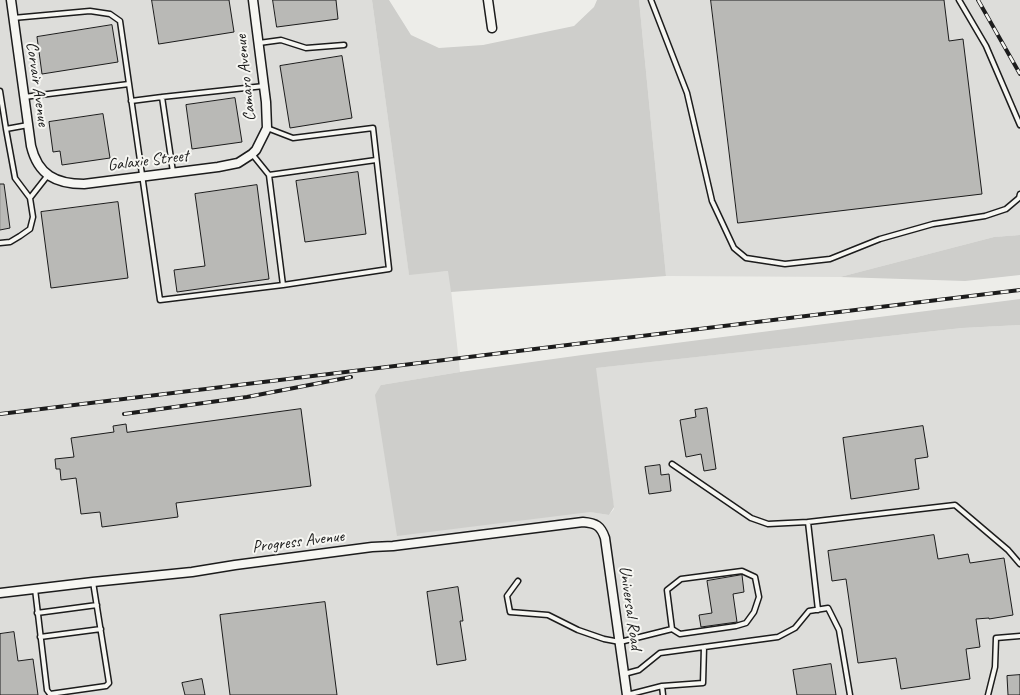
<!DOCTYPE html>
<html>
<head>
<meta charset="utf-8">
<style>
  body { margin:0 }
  canvas { display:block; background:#edede9 }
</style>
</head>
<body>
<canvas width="1020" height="695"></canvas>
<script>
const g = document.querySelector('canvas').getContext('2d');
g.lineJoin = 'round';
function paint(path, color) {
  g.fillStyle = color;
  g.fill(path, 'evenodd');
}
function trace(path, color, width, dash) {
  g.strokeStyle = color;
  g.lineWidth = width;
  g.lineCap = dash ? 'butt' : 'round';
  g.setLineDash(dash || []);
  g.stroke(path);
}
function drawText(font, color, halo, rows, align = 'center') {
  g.font = font + ' Caveat,sans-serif';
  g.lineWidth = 4;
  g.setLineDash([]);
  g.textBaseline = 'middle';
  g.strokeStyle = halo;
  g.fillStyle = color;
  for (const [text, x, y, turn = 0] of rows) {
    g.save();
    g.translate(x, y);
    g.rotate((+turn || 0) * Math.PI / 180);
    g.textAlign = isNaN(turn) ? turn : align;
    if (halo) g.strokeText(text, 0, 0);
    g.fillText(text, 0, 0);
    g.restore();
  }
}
paint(new Path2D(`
  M0 0H372L409 274 449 271 460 372 381 385 591 512 609 515 614 509 595 368 962 328 1020 325V695H0Z
  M639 0H1020V235L994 237 840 277 666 276Z`), '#ddddda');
paint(new Path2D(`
  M372 0H389L411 35 439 48 483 45 574 26 594 7 597 0H639L666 276 451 292 448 271 409 275Z
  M1020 235V275L965 281 840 277 994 237Z
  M1020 299V325L962 328 596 368 614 507 609 515 590 512 397 536 375 395 381 385 460 372 582 355Z`), '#cececb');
const building = new Path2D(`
  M152 0H229L234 32 159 44Z
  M273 0H336L338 19 277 27Z
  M711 0H944L949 41 963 39 982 194 738 223Z
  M112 25 118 62 42 74 37 37Z
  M342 56 352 118 290 128 280 66Z
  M235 98 242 142 192 149 186 105Z
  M103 114 110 158 62 165 60 151 53 152 49 122Z
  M358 172 366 234 305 242 296 181Z
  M0 184H4L10 228 0 230Z
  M257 185 269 279 177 292 174 270 205 266 195 194Z
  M118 202 128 278 51 288 41 212Z
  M707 408 716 469 704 471 701 454 686 457 680 420 696 417 695 410Z
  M301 409 311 486 176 503 178 517 102 527 100 512 81 514 76 478 61 480 60 469H56L55 459 74 457 71 438 114 432 113 426 126 424 127 432Z
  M923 426 928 457 915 459 919 489 851 499 843 438Z
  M660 465 661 475 669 474 671 491 649 494 645 467Z
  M934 535 938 559 968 554 970 563 1004 558 1013 615 989 619V618L976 619 980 647 966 649 970 679 901 689 896 658 858 663 846 579 832 581 828 551Z
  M742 575 744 592 733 594 737 622 701 627 699 615 712 613 707 581Z
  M458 587 463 621H460L466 660 437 665 427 592Z
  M325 602 337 695H230L220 615Z
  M14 632 18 661 33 659 38 695H0V634Z
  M831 664 836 695H797L793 670Z
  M1020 675V695H1008L1007 676Z
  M202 679 205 695H185L182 683Z`);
paint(building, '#b9b9b6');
trace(building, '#1c1c1c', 1);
const lane = new Path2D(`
  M651 0 687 93 712 201 734 248 746 258 785 264 830 259 880 239 933 224 985 216 1006 209 1019 198 1020 194
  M959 0 986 46 1020 125
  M13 18 90 11 110 14 120 21 160 300 283 285
  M259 43 281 40 306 48 344 45
  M0 91 6 129 28 125
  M24 97 129 84
  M131 101 162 97
  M6 129 15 178 30 198
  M252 154 269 175 283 285 389 269 373 128 293 138 267 128
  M173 172 162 97 264 86
  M269 175 376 160
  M0 243 10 242 20 236 30 229 33 217 30 198 48 175
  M672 464 751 518 768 524 808 522
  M518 581 507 596 510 612 548 615 578 630 604 639 620 642 672 629 667 590 681 579 742 571 755 577 759 597 754 612 746 623 736 626 680 634 672 629
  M35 589 47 690 50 694 106 686 109 683 93 582
  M818 610 808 522 955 505 1008 550 1020 564
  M37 613 97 605
  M40 637 101 629
  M624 674 639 670 660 653 778 637 795 628 809 611 828 608 839 630 850 695
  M662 686 663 695
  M627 695 662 686 703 683 704 647
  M988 695 995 667 996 638 1020 636`);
const street = new Path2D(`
  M11 0 31 146C38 175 56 184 84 184L218 167 238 163 252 154 256 150 267 128 266 102 253 0
  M488 0 492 28
  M0 593 93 582 192 572 235 565 372 547 393 546 583 522C596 523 601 526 605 538L627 695`);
trace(lane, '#1c1c1c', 7);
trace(street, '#1c1c1c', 11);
trace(lane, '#f6f6f2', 4);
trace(street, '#f6f6f2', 8);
const rail = new Path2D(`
  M978 0 1020 74
  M0 414 1020 290
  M124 414 247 397 351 377`);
trace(rail, '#1c1c1c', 4);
trace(rail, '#f6f6f2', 2.5, [8]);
drawText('17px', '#1c1c1c', '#f6f6f2', [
  ["Camaro Avenue",246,78,-96],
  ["Corvair Avenue",37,84,82],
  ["Galaxie Street",148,161,-7],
  ["Progress Avenue",298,542,-7],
  ["Universal Road",630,608,82]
]);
</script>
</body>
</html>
